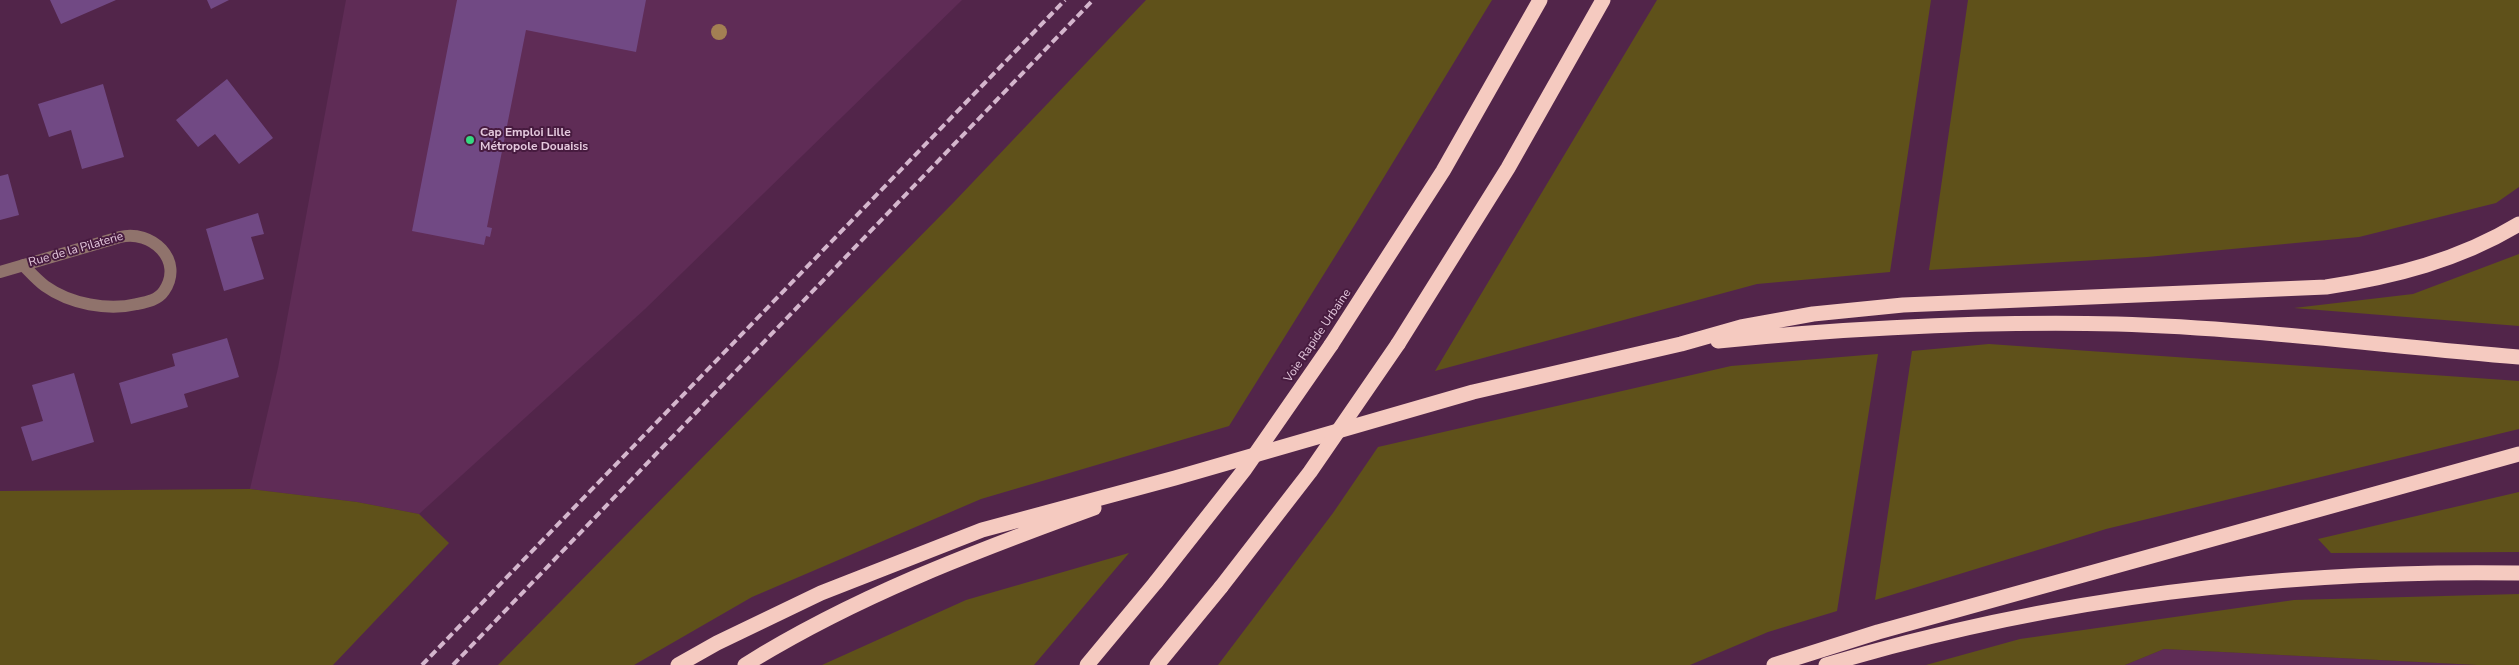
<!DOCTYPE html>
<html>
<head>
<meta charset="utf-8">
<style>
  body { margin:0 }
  canvas { display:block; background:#52254a }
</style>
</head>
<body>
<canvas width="2519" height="665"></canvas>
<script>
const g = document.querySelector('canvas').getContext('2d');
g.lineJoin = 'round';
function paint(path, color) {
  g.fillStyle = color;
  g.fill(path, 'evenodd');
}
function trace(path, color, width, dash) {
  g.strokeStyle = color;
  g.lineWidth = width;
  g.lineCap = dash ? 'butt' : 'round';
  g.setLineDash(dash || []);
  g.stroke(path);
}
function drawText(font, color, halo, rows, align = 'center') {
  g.font = font + ' "Nunito Sans",sans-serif';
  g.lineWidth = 4;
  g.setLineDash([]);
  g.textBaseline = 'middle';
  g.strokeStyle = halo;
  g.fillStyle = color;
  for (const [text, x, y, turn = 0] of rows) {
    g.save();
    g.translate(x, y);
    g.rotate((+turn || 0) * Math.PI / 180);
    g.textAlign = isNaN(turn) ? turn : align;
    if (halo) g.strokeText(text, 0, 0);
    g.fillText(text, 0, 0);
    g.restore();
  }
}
paint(new Path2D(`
  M346 0H962L645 309 419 514 357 502 250 489 278 368Z
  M2164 649 2477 665H2125Z`), '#5f2c56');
paint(new Path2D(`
  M1146 0H1492L1359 218 1229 426 981 499 752 597 634 665H498L954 202Z
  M1657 0H1931L1890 272 1757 284 1435 371Z
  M1968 0H2519V187L2496 203 2359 237 2147 257 1929 270Z
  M2519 254V326L2294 308 2413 294Z
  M1989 344 2519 381V429L2106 529 1875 600 1912 351Z
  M1878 354 1837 611 1768 632 1690 665H1218L1333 513 1378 447 1731 366Z
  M250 489 357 502 419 514 449 543 333 665H0V491Z
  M2519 492V552L2331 553 2318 539Z
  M1129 553 1034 665H822L966 600Z
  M2519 594V665H2477L2164 649 2125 665H1926L2020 639 2294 600Z`), '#5f511a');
paint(new Path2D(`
  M50 0H116L61 24Z
  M207 0H229L211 9Z
  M457 0H646L636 52 526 30 487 227 492 228 490 237 486 236 484 245 412 231Z
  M227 79 273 138 239 164 215 134 198 147 176 120Z
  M103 84 124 157 82 169 71 130 49 137 38 104Z
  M8 174 19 215 0 220V176Z
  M258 213 264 234 251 237 264 279 224 291 206 229Z
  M227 338 239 377 184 394 188 407 131 424 119 383 175 366 172 354Z
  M74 373 94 442 32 461 21 427 43 421 32 385Z`), '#714984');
trace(new Path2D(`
  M0 272 120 237C151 229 185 260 164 291 158 300 147 302 137 304 108 311 70 304 45 286 37 280 30 272 23 265`), '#90736c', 12);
trace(new Path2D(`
  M1718 341C1850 328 1983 321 2117 324 2251 328 2385 346 2519 357
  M1398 344 1508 168 1603 0
  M1331 345 1443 171 1540 0
  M678 665 717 643 821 593 982 530 1175 478 1473 392 1681 344 1741 327 1813 314 1903 305 2326 287C2393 277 2460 260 2519 224
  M745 665C854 597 973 552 1094 508
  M1087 665 1156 582
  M1157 665 1221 587
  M1774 665 1878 632 2519 454
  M1826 665C2049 598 2286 569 2519 573`), '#f5cac0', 15);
trace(new Path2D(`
  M422 665 1065 0
  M453 665 1093 0`), '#d4b6cd', 4, [8, 4]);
trace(new Path2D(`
  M1156 582 1245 469 1331 345
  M1221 587 1310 472 1398 344`), '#f5cac0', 15);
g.fillStyle = '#a37f53';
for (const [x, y] of [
  [719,32]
]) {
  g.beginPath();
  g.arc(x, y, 8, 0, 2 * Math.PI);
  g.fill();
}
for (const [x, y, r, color] of [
  [470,140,5,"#35d881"]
]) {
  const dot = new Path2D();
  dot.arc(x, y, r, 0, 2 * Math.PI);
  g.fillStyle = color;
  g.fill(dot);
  trace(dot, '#471b3f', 2);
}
drawText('bold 12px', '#e5c9de', '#471b3f', [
  ["Cap Emploi Lille",480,133],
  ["Métropole Douaisis",480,147]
], 'left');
drawText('12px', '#e5c9de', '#471b3f', [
  ["Rue de la Pilaterie",76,250,-16],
  ["Voie Rapide Urbaine",1318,336,-56]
]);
</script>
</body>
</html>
